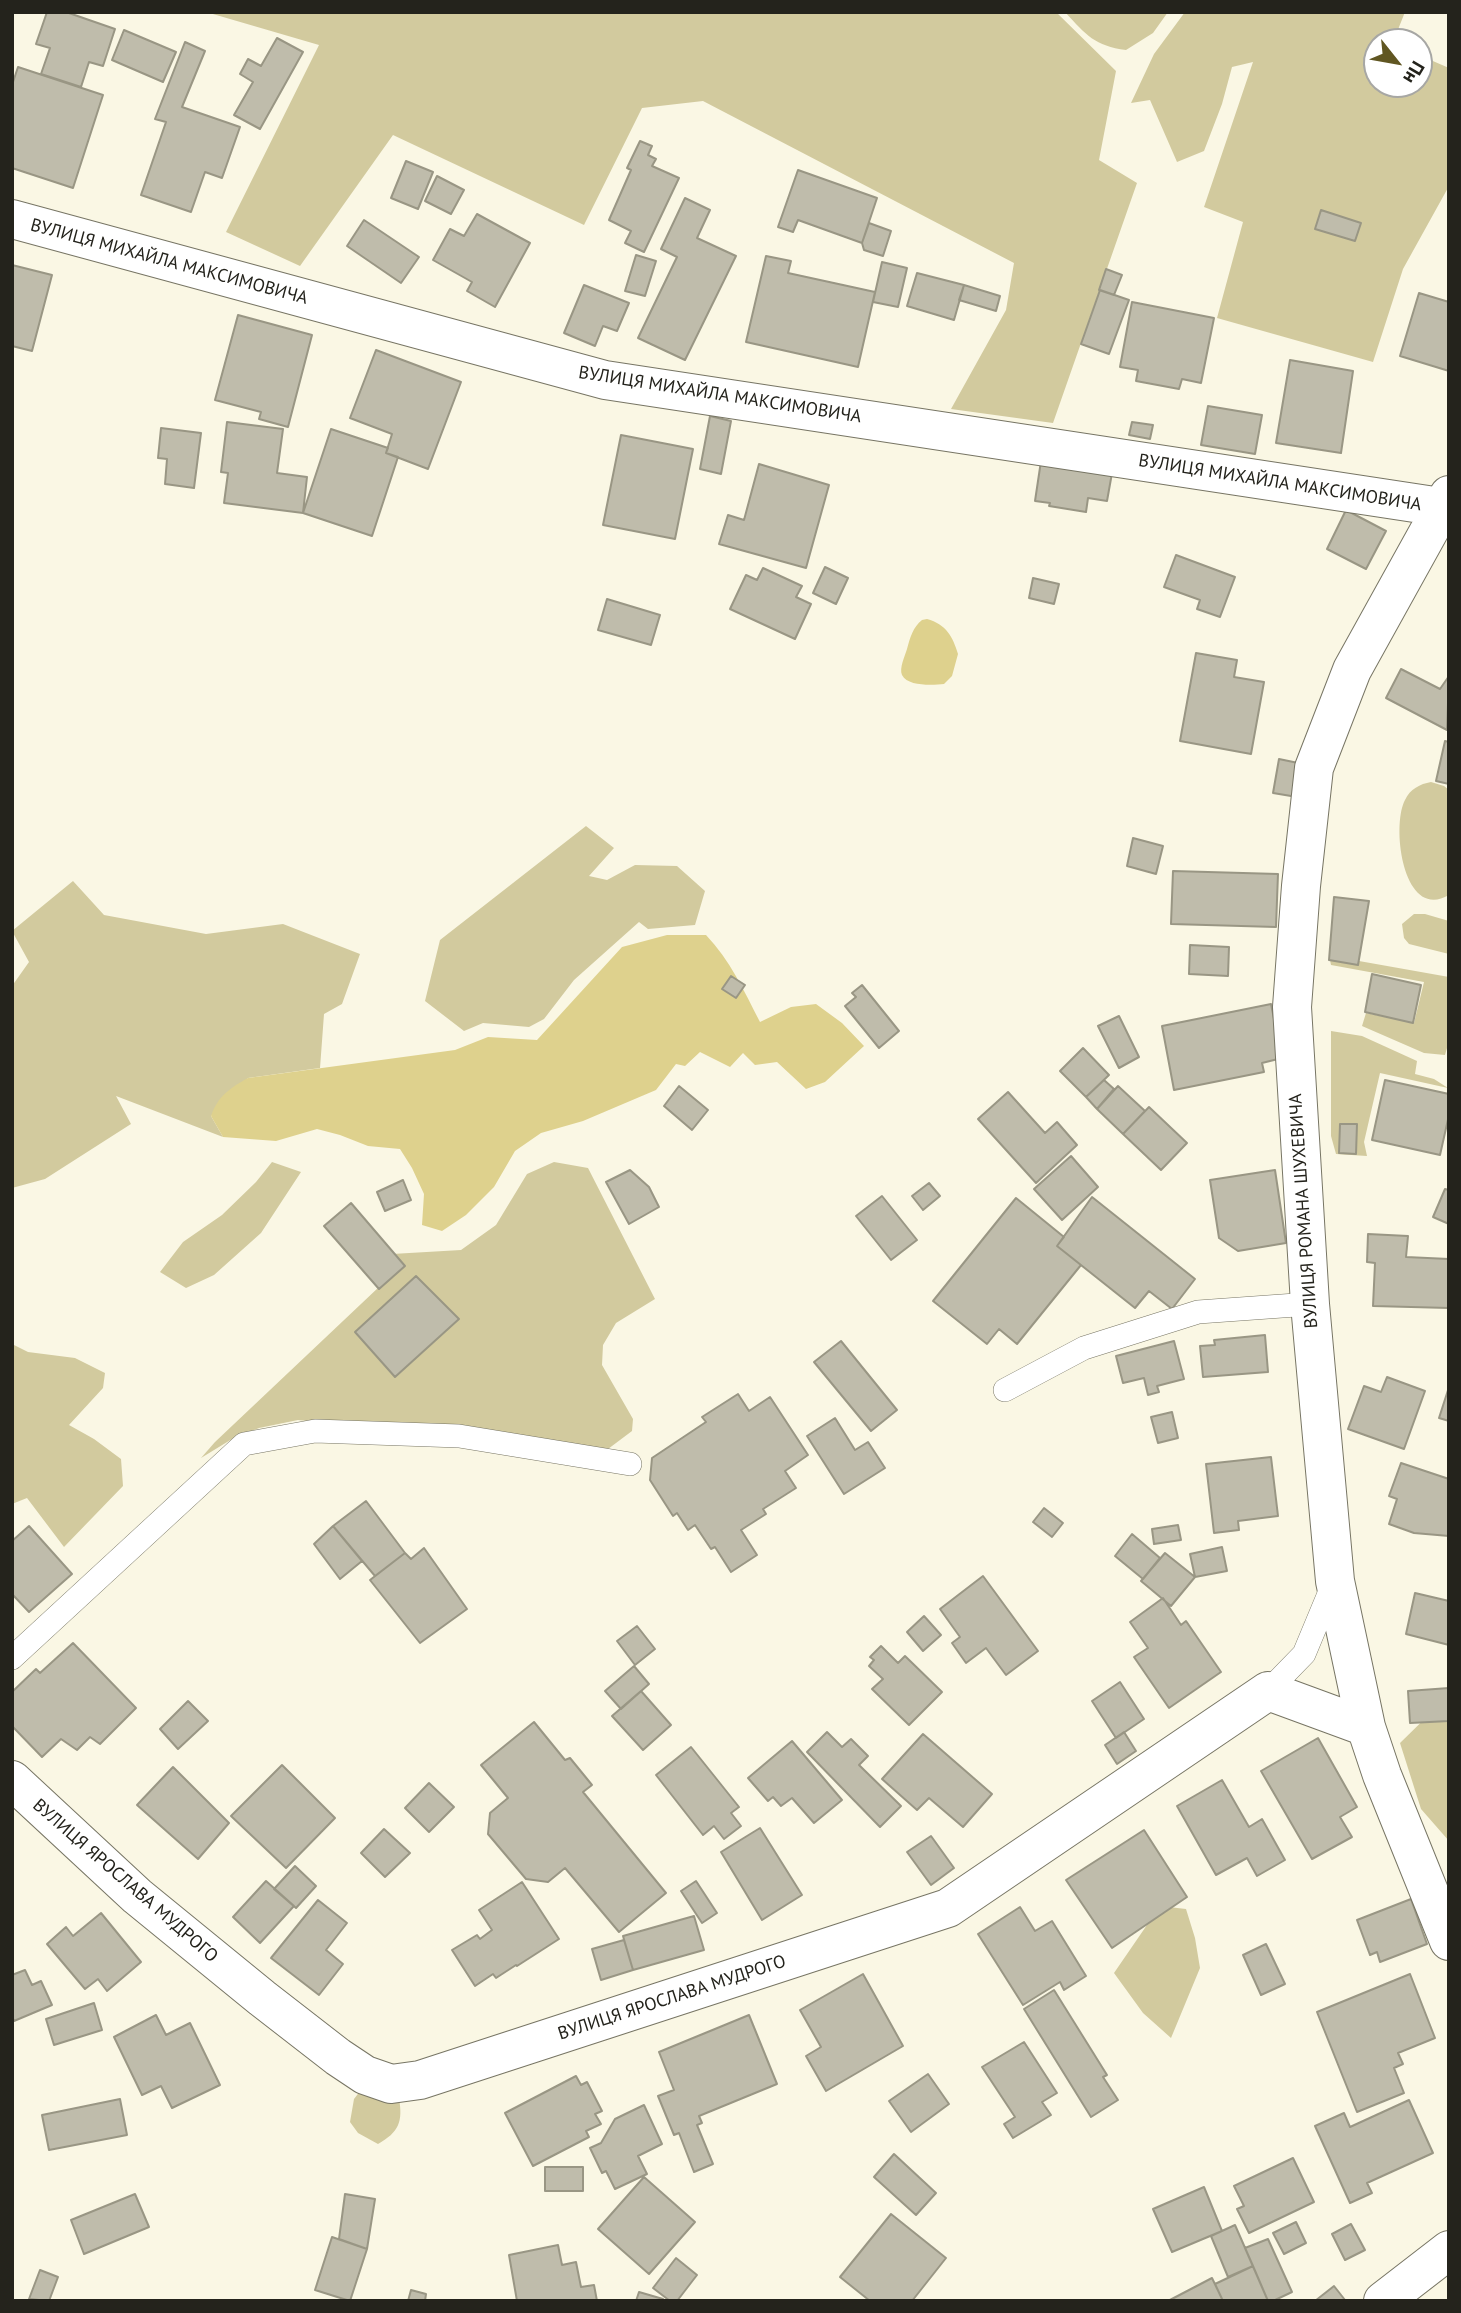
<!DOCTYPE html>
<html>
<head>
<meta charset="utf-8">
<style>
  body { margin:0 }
  #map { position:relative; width:1461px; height:2313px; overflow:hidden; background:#faf7e4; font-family:"PT Sans",sans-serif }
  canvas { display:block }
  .frame { position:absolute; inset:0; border:14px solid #24231c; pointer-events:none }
  .north { position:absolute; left:1363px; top:28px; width:70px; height:70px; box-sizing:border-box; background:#fff; border:2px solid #a7a7a4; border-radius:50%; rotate:121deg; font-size:19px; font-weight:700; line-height:28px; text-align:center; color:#24231c }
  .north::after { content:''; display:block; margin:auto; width:24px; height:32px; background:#605622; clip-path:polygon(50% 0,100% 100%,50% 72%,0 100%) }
</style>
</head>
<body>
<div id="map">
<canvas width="1461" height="2313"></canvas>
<div class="frame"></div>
<div class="north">Пн</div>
</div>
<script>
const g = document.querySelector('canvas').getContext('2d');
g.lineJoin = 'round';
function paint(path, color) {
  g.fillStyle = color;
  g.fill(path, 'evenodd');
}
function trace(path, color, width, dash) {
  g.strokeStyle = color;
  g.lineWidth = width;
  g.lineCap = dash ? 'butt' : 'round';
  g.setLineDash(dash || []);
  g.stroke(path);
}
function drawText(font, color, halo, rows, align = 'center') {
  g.font = font + ' "PT Sans",sans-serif';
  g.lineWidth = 6;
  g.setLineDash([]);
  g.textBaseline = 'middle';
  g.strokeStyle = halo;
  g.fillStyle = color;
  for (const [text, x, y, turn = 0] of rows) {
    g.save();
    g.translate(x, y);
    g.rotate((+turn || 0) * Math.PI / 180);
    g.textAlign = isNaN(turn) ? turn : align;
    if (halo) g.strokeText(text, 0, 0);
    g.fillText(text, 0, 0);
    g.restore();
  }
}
paint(new Path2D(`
  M206 12H1056L1116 71 1099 160 1137 183 1053 423 951 409 1006 310 1014 263 703 101 642 108 584 225 393 135 300 266 226 232 319 45Z
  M1065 12H1168L1153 33 1126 50C1095 46 1086 35 1065 12Z
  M1185 12H1405L1393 42H1377V84H1419V55L1449 68V186L1403 269 1373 362 1217 318 1243 222 1204 207 1253 62 1232 67 1222 104 1204 151 1177 162 1150 100 1131 103 1154 54Z
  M1431 782 1444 786 1449 790V895C1403 922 1391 826 1405 800 1410 789 1420 784 1431 782Z
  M586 826 614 848 589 876 607 880 635 865 677 866 705 891 695 925 648 929 639 922 574 980 544 1019 529 1027 483 1023 464 1031 425 1001 440 940Z
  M73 881 104 915 206 934 283 924 360 954 342 1004 324 1014 320 1068 248 1078 211 1116 223 1137 116 1096 131 1124 45 1179 12 1188V986L29 962 12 931Z
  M1414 914H1425L1449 921V954L1409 944 1404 938 1402 924Z
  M1330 960 1358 965 1359 961 1449 977V1041L1445 1055 1424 1053 1362 1026 1366 1013 1414 1023 1424 982 1331 965Z
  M1331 1031 1362 1036 1417 1061 1415 1074 1434 1079 1448 1088 1380 1073 1364 1142 1367 1156 1336 1154 1331 1136Z
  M272 1162 301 1172 261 1233 214 1275 186 1288 160 1272 183 1242 222 1215 256 1182Z
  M554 1162 588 1168 655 1299 616 1323 603 1345 602 1365 633 1419 632 1431 604 1452 298 1420 259 1428 232 1439 201 1458 215 1442 398 1269 392 1254 461 1250 496 1225 527 1174Z
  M12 1344 28 1352 75 1358 105 1373 103 1388 69 1425 94 1439 121 1459 123 1486 64 1547 27 1498 12 1504Z
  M1449 1695V1841L1421 1809 1400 1743Z
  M1160 1906 1186 1909 1195 1938 1200 1968 1171 2038 1143 2013 1114 1973Z
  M364 2086 399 2098C403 2122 399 2132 378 2144L358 2133 350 2122 354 2099Z`), '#d2ca9e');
paint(new Path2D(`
  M927 619C946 624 953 637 958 654L952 676 944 684C934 685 908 687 902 675 899 668 905 656 907 649 910 638 913 627 922 620Z
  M667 935H706C730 960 744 991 760 1022L791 1007 816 1004 842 1023 864 1046 825 1082 806 1089 777 1062 755 1065 743 1053 730 1067 700 1052 685 1066 676 1064 656 1090 583 1121 541 1133 515 1151 494 1187 466 1215 442 1231 422 1225 424 1194 412 1168 400 1149 368 1146 340 1135 317 1129 276 1141 223 1137 211 1116C218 1096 230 1088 248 1078L455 1050 488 1037 537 1040 622 947Z`), '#ded18d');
const building = new Path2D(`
  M47 12H66L115 29 103 66 89 62 81 87 41 74 50 48 36 44Z
  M124 30 176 52 163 82 112 60Z
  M277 38 303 52 260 129 234 115 253 82 240 74 248 59 261 66Z
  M185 42 205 51 182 107 240 127 222 178 205 172 191 212 141 195 166 122 155 119Z
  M18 67 103 95 73 188 12 168V85Z
  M640 141 652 146 648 155 656 159 652 166 679 178 644 252 625 243 631 231 609 220 631 170 627 168Z
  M406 161 433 172 418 209 391 198Z
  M798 170 877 198 862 243 798 220 793 232 778 227Z
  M437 176 464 190 451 214 425 201Z
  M685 198 710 210 697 238 736 256 685 360 638 338 677 257 661 249Z
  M1321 210 1361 223 1355 241 1315 229Z
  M477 214 530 243 495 307 467 291 472 282 433 260 450 229 464 236Z
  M364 220 419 257 401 283 347 246Z
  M869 223 891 231 883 256 864 250 862 243Z
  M636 255 656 261 645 296 625 291Z
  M766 256 791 261 788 273 875 292 858 367 746 342Z
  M882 262 907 268 898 307 873 302Z
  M12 265 52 275 32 351 12 346Z
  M1106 269 1122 275 1114 295 1099 290Z
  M917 273 964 285 954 320 907 306Z
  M584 285 629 303 617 331 603 326 595 346 564 333Z
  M964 285 1000 296 996 311 959 300Z
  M1100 290 1129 300 1109 354 1081 344Z
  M1419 293 1449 302V371L1400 356Z
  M1132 302 1214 318 1201 383 1182 379 1179 389 1136 381 1138 370 1120 367Z
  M238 315 312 335 288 427 259 419 261 412 215 400Z
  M376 350 461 382 428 469 386 453 392 434 350 418Z
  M1290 360 1353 371 1341 453 1276 443Z
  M1208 406 1262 415 1255 454 1201 445Z
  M710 416 731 421 721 474 700 469Z
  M227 422 283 429 277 473 307 477 303 513 224 503 228 473 221 472Z
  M1132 422 1153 425 1150 439 1129 435Z
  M161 428 201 433 194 488 165 484 167 459 158 458Z
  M331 429 388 448 386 453 398 457 372 536 303 513Z
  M621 435 693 449 675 539 603 525Z
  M1041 461 1112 473 1107 501 1088 498 1086 512 1049 506 1050 503 1035 501Z
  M759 464 829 485 806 568 719 544 728 515 744 520Z
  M1346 510 1386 531 1366 569 1327 549Z
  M1176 555 1235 577 1220 617 1197 609 1200 600 1164 587Z
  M825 567 848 578 836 604 813 593Z
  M763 568 802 586 796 597 811 604 795 639 730 609 746 575 757 580Z
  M1033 578 1059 584 1054 604 1029 598Z
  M607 599 660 615 651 645 598 630Z
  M1196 653 1237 660 1234 677 1264 682 1251 754 1180 741Z
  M1401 669 1440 689 1449 676 1447 730 1386 698Z
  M1445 741 1449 742V784L1436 781Z
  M1279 759 1303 764 1297 797 1273 793Z
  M1133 838 1163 846 1156 874 1127 866Z
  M1173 871 1278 874 1276 927 1171 924Z
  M1334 897 1369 901 1358 965 1329 960Z
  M1190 945 1229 947 1228 976 1189 974Z
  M1372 974 1421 985 1413 1023 1365 1012Z
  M731 976 745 985 736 998 722 989Z
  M862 985 899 1031 879 1048 845 1006 856 997 852 993Z
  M1271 1004 1282 1058 1262 1063 1264 1072 1174 1090 1162 1026Z
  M1119 1016 1139 1057 1119 1068 1098 1026Z
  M1083 1048 1109 1075 1086 1097 1060 1071Z
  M1104 1080 1114 1089 1097 1109 1086 1097Z
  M1385 1080 1449 1094V1115L1440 1155 1372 1140Z
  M679 1086 708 1110 692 1130 664 1106Z
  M1118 1086 1145 1111 1123 1134 1097 1109Z
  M1008 1092 1045 1133 1057 1122 1077 1145 1036 1183 978 1119Z
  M1149 1107 1187 1143 1161 1170 1123 1134Z
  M1340 1124H1357L1356 1154 1339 1153Z
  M1071 1156 1098 1187 1062 1220 1034 1189Z
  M630 1170 649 1187 659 1207 629 1224 606 1182Z
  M1275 1170 1286 1243 1238 1251 1219 1238 1210 1180Z
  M403 1180 411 1200 385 1211 377 1192Z
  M929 1183 940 1196 923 1210 912 1196Z
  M1445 1189 1449 1190V1224L1433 1217Z
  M882 1196 917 1240 891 1260 856 1216Z
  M1092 1197 1195 1279 1172 1309 1149 1291 1135 1308 1057 1246Z
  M1016 1198 1064 1237 1057 1246 1081 1265 1017 1344 999 1329 987 1344 933 1301Z
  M351 1203 405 1266 379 1289 324 1226Z
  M1368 1234 1408 1236 1406 1257 1449 1259V1308L1373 1306 1375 1263 1367 1262Z
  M416 1276 459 1319 395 1377 355 1332Z
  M1265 1335 1268 1372 1203 1377 1200 1346 1215 1345 1214 1340Z
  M841 1341 897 1410 871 1431 814 1362Z
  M1174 1341 1184 1379 1157 1386 1159 1392 1148 1395 1144 1378 1123 1383 1116 1356Z
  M1387 1377 1425 1391 1404 1449 1348 1429 1364 1386 1381 1392Z
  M1449 1387V1421L1439 1418Z
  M738 1394 749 1411 770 1397 808 1455 785 1471 796 1488 763 1509 766 1514 741 1530 757 1555 731 1572 715 1547 711 1549 695 1525 688 1530 677 1513 673 1516 650 1480 652 1458 706 1422 702 1417Z
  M1172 1412 1178 1438 1158 1443 1151 1417Z
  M835 1418 855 1450 868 1442 885 1468 844 1494 807 1436Z
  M1271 1457 1278 1516 1238 1521 1239 1530 1214 1533 1206 1464Z
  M1401 1463 1449 1479V1536L1414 1533 1389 1524 1397 1499 1389 1496Z
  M366 1501 405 1553 375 1576 333 1526Z
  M1044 1508 1063 1523 1052 1537 1033 1522Z
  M1178 1525 1181 1540 1154 1544 1152 1529Z
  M29 1526 72 1574 29 1612 12 1594V1541Z
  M333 1526 362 1561 340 1579 314 1544Z
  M1132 1534 1160 1558 1143 1579 1115 1556Z
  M1222 1547 1227 1571 1195 1577 1190 1554Z
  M424 1548 467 1609 420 1643 370 1580 405 1553 411 1559Z
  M1165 1553 1195 1577 1171 1606 1141 1581Z
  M983 1576 1038 1651 1006 1675 986 1648 966 1663 952 1643 960 1637 940 1609Z
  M1415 1593 1449 1601V1645L1406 1634Z
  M1163 1598 1181 1625 1186 1621 1221 1672 1169 1708 1134 1657 1148 1648 1130 1622Z
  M924 1616 941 1635 923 1651 907 1632Z
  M637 1626 655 1649 635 1665 617 1641Z
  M73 1643 136 1708 100 1744 90 1737 77 1750 61 1739 42 1757 12 1726V1692L36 1669 40 1673Z
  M881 1646 898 1663 905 1656 942 1692 909 1725 872 1689 883 1679 869 1666 874 1660 870 1657Z
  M634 1666 649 1684 621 1709 605 1691Z
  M1120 1682 1144 1719 1116 1738 1092 1701Z
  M1449 1688V1721L1410 1723 1408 1691Z
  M641 1691 671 1725 643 1750 612 1716Z
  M188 1701 208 1721 178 1749 160 1729Z
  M534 1722 565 1760 570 1758 592 1785 583 1792 666 1893 619 1932 565 1868 548 1882 526 1879 488 1834 490 1813 508 1798 481 1765Z
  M827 1732 842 1747 851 1739 868 1756 859 1765 901 1806 880 1827 807 1752Z
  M1124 1732 1136 1751 1117 1764 1105 1745Z
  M923 1734 992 1794 963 1827 929 1798 917 1810 882 1779Z
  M1318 1738 1357 1807 1340 1817 1352 1837 1312 1859 1261 1771Z
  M792 1741 842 1800 814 1823 792 1798 781 1806 773 1797 768 1801 748 1778Z
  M691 1747 739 1807 731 1813 741 1826 724 1839 714 1826 703 1835 656 1775Z
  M282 1765 335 1818 286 1868 231 1816Z
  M173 1767 229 1823 198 1859 137 1805Z
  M1222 1780 1249 1827 1262 1819 1285 1860 1257 1876 1247 1858 1216 1875 1177 1806Z
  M429 1783 454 1807 429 1832 405 1808Z
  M760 1828 802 1895 762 1920 721 1852Z
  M384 1829 410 1853 385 1877 361 1853Z
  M1144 1830 1187 1897 1112 1948 1066 1880Z
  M931 1836 954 1868 931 1885 907 1852Z
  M295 1866 316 1886 296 1908 274 1889Z
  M266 1881 294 1906 260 1943 233 1917Z
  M696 1881 717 1913 702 1923 681 1891Z
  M522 1882 559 1939 517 1966 516 1965 496 1978 493 1974 475 1986 452 1950 477 1935 480 1939 492 1930 479 1910Z
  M1411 1899 1427 1944 1380 1962 1377 1952 1370 1955 1357 1920Z
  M318 1900 347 1923 326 1950 343 1964 319 1995 271 1958Z
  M1020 1907 1035 1931 1052 1921 1086 1976 1064 1990 1060 1982 1023 2005 978 1934Z
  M101 1913 141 1962 107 1991 98 1979 85 1989 47 1944 66 1927 73 1936Z
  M694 1916 704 1950 633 1970 623 1936Z
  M624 1940 633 1970 601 1980 592 1949Z
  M1266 1944 1285 1984 1261 1995 1243 1955Z
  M25 1970 32 1985 41 1981 52 2005 14 2021 12 2016V1975Z
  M863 1974 903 2046 826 2091 806 2056 821 2047 800 2010Z
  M1410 1974 1435 2038 1398 2053 1403 2064 1394 2068 1404 2093 1357 2112 1317 2012Z
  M1054 1990 1107 2075 1103 2077 1118 2100 1091 2117 1024 2009Z
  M94 2003 102 2030 54 2045 46 2019Z
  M156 2015 166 2035 190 2023 220 2085 172 2108 161 2086 142 2095 114 2037Z
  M749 2015 777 2084 699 2116 702 2123 697 2125 713 2164 694 2172 679 2133 674 2135 658 2096 674 2090 659 2052Z
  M1024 2042 1057 2093 1042 2102 1051 2115 1013 2138 1004 2124 1015 2117 982 2067Z
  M928 2074 949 2104 911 2132 889 2101Z
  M576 2076 581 2085 587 2082 602 2111 595 2114 601 2124 586 2131 589 2137 533 2166 505 2113Z
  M120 2099 127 2135 49 2150 42 2115Z
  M1409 2100 1433 2153 1367 2183 1372 2193 1350 2203 1315 2126 1344 2113 1350 2127Z
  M644 2105 662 2144 638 2156 647 2174 615 2189 606 2171 602 2173 590 2148 601 2143 615 2119Z
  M894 2154 936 2193 916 2215 874 2177Z
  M1293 2158 1314 2202 1249 2233 1237 2209 1244 2206 1234 2186Z
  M545 2167H583V2191H545Z
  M644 2177 695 2222 649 2274 598 2229Z
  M1204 2187 1222 2231 1172 2252 1153 2209Z
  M135 2194 149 2227 84 2254 71 2220Z
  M345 2194 375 2199 367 2249 339 2239Z
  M891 2214 946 2258 912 2301H870L840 2277Z
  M1296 2222 1306 2243 1284 2254 1273 2233Z
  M1351 2224 1365 2250 1345 2260 1332 2234Z
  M1235 2225 1253 2266 1228 2277 1211 2236Z
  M332 2237 367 2249 350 2301 315 2290Z
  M1268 2239 1292 2292 1273 2301H1268L1245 2248Z
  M558 2245 562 2265 576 2262 581 2287 594 2285 597 2301H517L509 2255Z
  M676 2258 697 2275 677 2301H670L653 2288Z
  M1253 2266 1268 2301H1223L1215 2284Z
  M40 2270 58 2277 49 2301 29 2299Z
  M1212 2278 1223 2301H1168Z
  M1334 2286 1345 2300 1315 2301Z
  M411 2290 426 2294 425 2301H408Z
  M639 2292 663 2299 662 2301H636Z`);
paint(building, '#bfbcab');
trace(building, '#999684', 2);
const service = new Path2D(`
  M1005 1390 1084 1348 1198 1312 1310 1304
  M12 1658 244 1444 315 1431 459 1436 630 1464
  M1268 1691 1304 1654 1334 1582`);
const minor = new Path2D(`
  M12 219 605 380 1441 507
  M1449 495 1352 670 1314 768 1301 886 1292 1007 1310 1304 1335 1581 1366 1727 1382 1775 1449 1941
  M12 1780 137 1896 262 1998 338 2057 365 2075 391 2084 420 2080 948 1908 1268 1691 1366 1727
  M1383 2301 1449 2250`);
trace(service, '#777564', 24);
trace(minor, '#777564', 40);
trace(service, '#fff', 23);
trace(minor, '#fff', 38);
drawText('18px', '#24231c', '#fff', [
  ["ВУЛИЦЯ МИХАЙЛА МАКСИМОВИЧА",169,262,15],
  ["ВУЛИЦЯ МИХАЙЛА МАКСИМОВИЧА",720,395,9],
  ["ВУЛИЦЯ МИХАЙЛА МАКСИМОВИЧА",1280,483,9],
  ["ВУЛИЦЯ РОМАНА ШУХЕВИЧА",1304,1211,-94],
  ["ВУЛИЦЯ ЯРОСЛАВА МУДРОГО",125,1881,41],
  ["ВУЛИЦЯ ЯРОСЛАВА МУДРОГО",672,1998,-18]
]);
</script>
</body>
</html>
